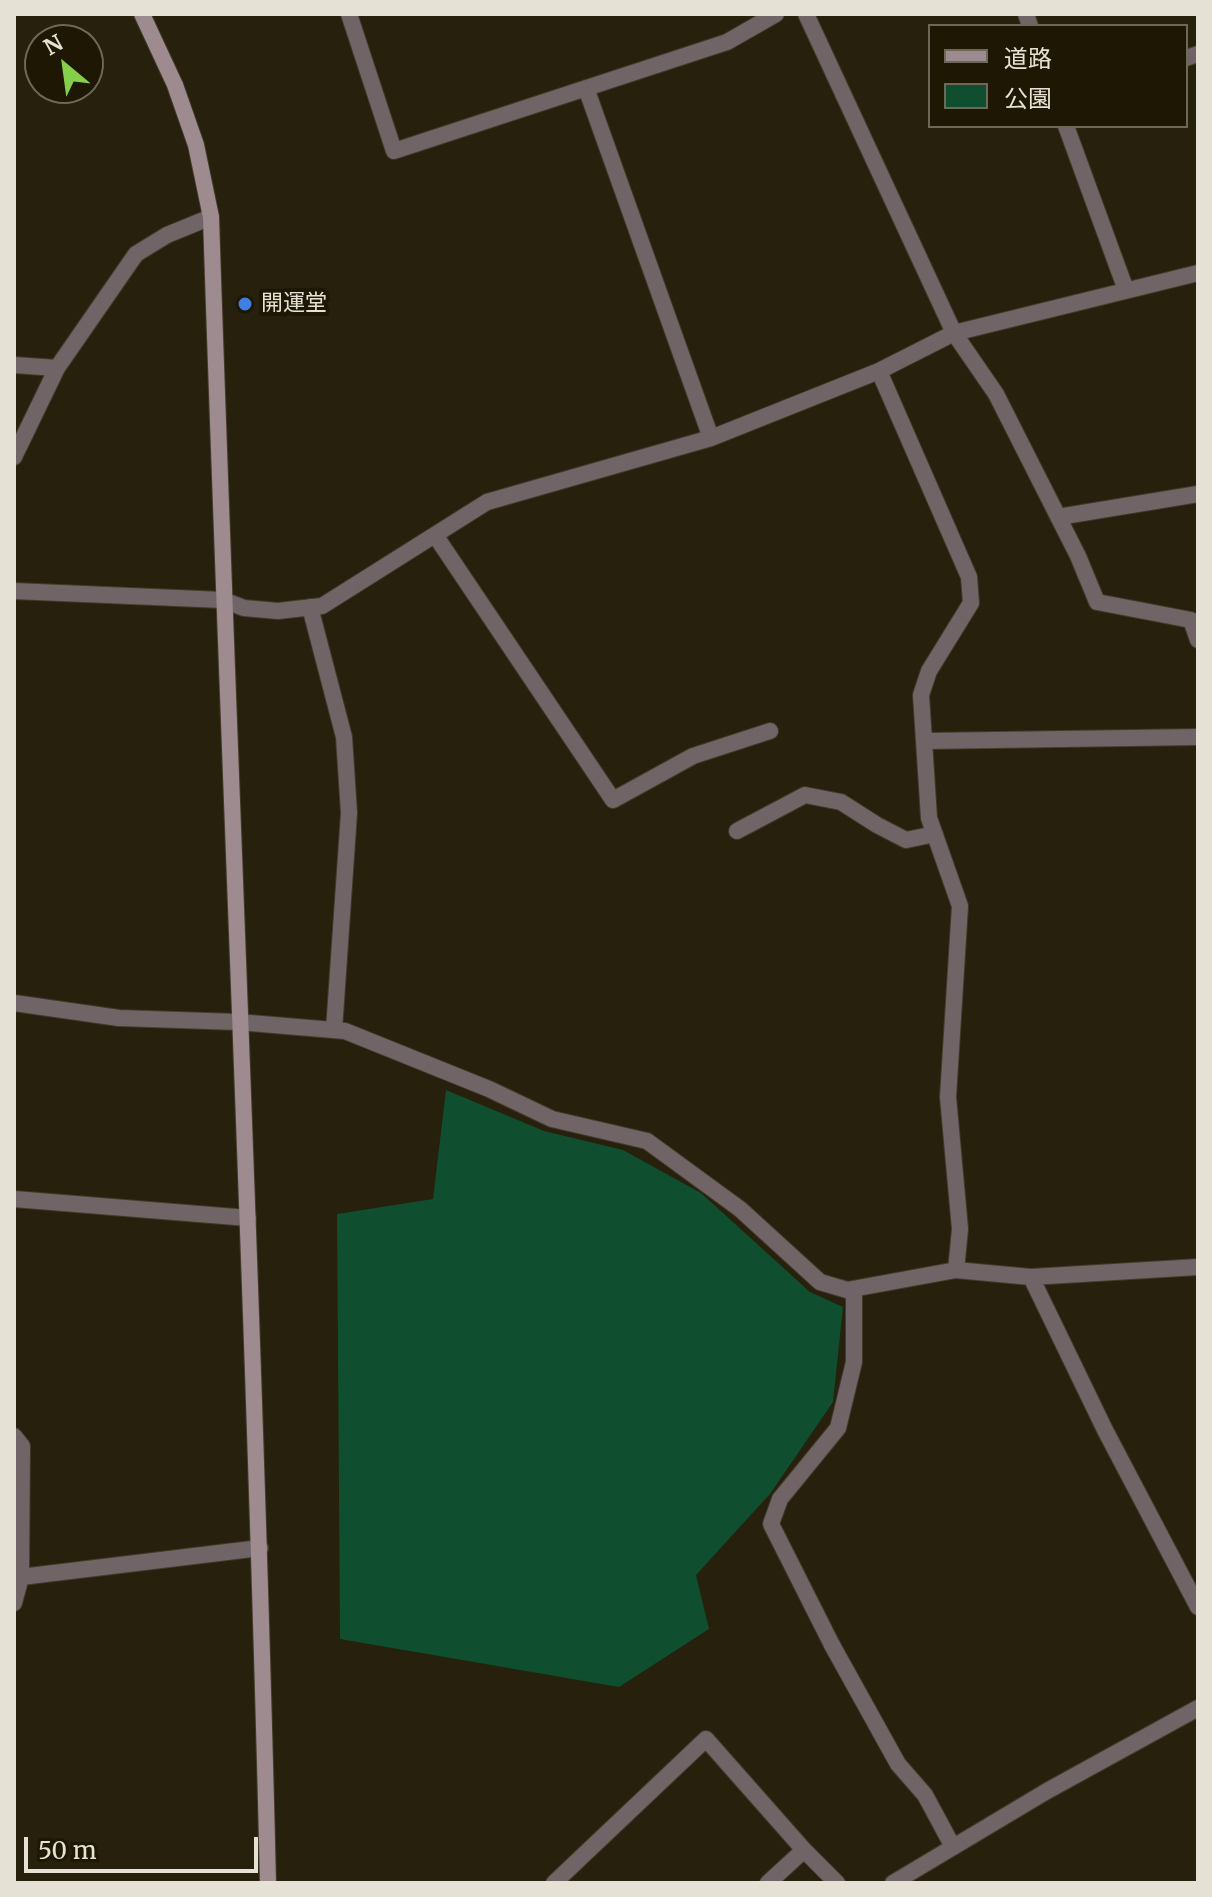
<!DOCTYPE html>
<html>
<head>
<meta charset="utf-8">
<style>
  body { margin:0 }
  #map { position:relative; width:1212px; height:1897px; overflow:hidden; background:#26200d; font-family:Merriweather,"Noto Sans JP",serif }
  canvas { display:block }
  .frame { position:absolute; inset:0; border:16px solid #e5e1d5; pointer-events:none }
  .legend { position:absolute; left:928px; top:24px; width:260px; height:104px; box-sizing:border-box; background:#1d1704; border:2px solid #6d6858; margin:0; padding:10px 14px; list-style:none; font-size:24px; color:#e5e1d5 }
  .legend li { display:flex; align-items:center; gap:16px; height:40px }
  .legend b { width:40px; border:2px solid #6d6858 }
  .north { position:absolute; left:24px; top:24px; width:80px; height:80px; box-sizing:border-box; background:#1d1704; border:2px solid #6d6858; border-radius:50%; rotate:331deg; font-size:22px; font-weight:700; line-height:32px; text-align:center; color:#e5e1d5 }
  .north::after { content:''; display:block; margin:auto; width:28px; height:36px; background:#86cf4b; clip-path:polygon(50% 0,100% 100%,50% 72%,0 100%) }
  .scale { position:absolute; left:24px; top:1837px; width:234px; height:36px; box-sizing:border-box; border:4px solid #e5e1d5; border-top:0; padding-left:10px; font-size:24px; line-height:28px; white-space:nowrap; color:#e5e1d5; -webkit-text-stroke:6px #1d1704; paint-order:stroke }
</style>
</head>
<body>
<div id="map">
<canvas width="1212" height="1897"></canvas>
<div class="frame"></div>
<ul class="legend">
<li><b style="height:10px;background:#9d8b8f"></b>道路</li>
<li><b style="height:22px;background:#0f4e2f"></b>公園</li>
</ul>
<div class="north">N</div>
<div class="scale">50 m</div>
</div>
<script>
const g = document.querySelector('canvas').getContext('2d');
g.lineJoin = 'round';
function paint(path, color) {
  g.fillStyle = color;
  g.fill(path, 'evenodd');
}
function trace(path, color, width, dash) {
  g.strokeStyle = color;
  g.lineWidth = width;
  g.lineCap = dash ? 'butt' : 'round';
  g.setLineDash(dash || []);
  g.stroke(path);
}
function drawText(font, color, halo, rows, align = 'center') {
  g.font = font + ' Merriweather,"Noto Sans JP",serif';
  g.lineWidth = 8;
  g.setLineDash([]);
  g.textBaseline = 'middle';
  g.strokeStyle = halo;
  g.fillStyle = color;
  for (const [text, x, y, turn = 0] of rows) {
    g.save();
    g.translate(x, y);
    g.rotate((+turn || 0) * Math.PI / 180);
    g.textAlign = isNaN(turn) ? turn : align;
    if (halo) g.strokeText(text, 0, 0);
    g.fillText(text, 0, 0);
    g.restore();
  }
}
paint(new Path2D(`
  M446 1090 544 1131 623 1150 701 1193 810 1292 843 1307 833 1402 770 1494 696 1575 709 1629 619 1687 340 1639 337 1214 433 1199Z`), '#0f4e2f');
const lane = new Path2D(`
  M832 1645 898 1764 925 1795 953 1847`);
const street = new Path2D(`
  M349 14 394 151 727 42 776 14
  M806 14 954 333 996 394 1078 556 1097 602 1191 620 1198 640
  M1026 14 1030 26
  M1186 58 1198 54
  M586 88 711 438
  M1066 126 1126 290
  M14 365 57 368
  M14 457 57 368 136 254 167 235 211 217
  M1058 517 1198 494
  M435 535 613 800 693 756 770 731
  M14 591 223 600 244 608 278 611 322 606 487 502 711 438 879 371
  M310 607 344 737 349 813 334 1030
  M926 741 1198 737
  M737 831 805 795 841 802 877 825 906 840 935 834
  M14 1003 119 1018 238 1022 345 1031 489 1089 552 1119 647 1141 740 1209 820 1282 847 1290 956 1270 1031 1277
  M14 1199 248 1218
  M1198 1267 1031 1277 1105 1430 1198 1607
  M956 1270 960 1229 948 1097 960 906 929 818 921 695 929 671 971 603 969 577 879 371 954 333 1198 273
  M14 1436 22 1446 21 1577 260 1548
  M14 1603 21 1577
  M832 1645 771 1524 780 1499 838 1428 854 1362V1289
  M554 1883 706 1739 804 1850 837 1883
  M768 1883 804 1850
  M893 1883 1047 1791 1198 1708`);
const secondary = new Path2D(`
  M142 14 175 85 196 145 211 217C229 772 255 1327 268 1883`);
trace(lane, '#413b29', 18);
trace(street, '#413b29', 18);
trace(secondary, '#413b29', 18);
trace(lane, '#706467', 16);
trace(street, '#706467', 16);
trace(secondary, '#9d8b8f', 16);
for (const [x, y, r, color] of [
  [245,304,8,"#3f7fe0"]
]) {
  const dot = new Path2D();
  dot.arc(x, y, r, 0, 2 * Math.PI);
  g.fillStyle = color;
  g.fill(dot);
  trace(dot, '#1d1704', 3);
}
drawText('22px', '#e5e1d5', '#1d1704', [
  ["開運堂",261,304]
], 'left');
</script>
</body>
</html>
